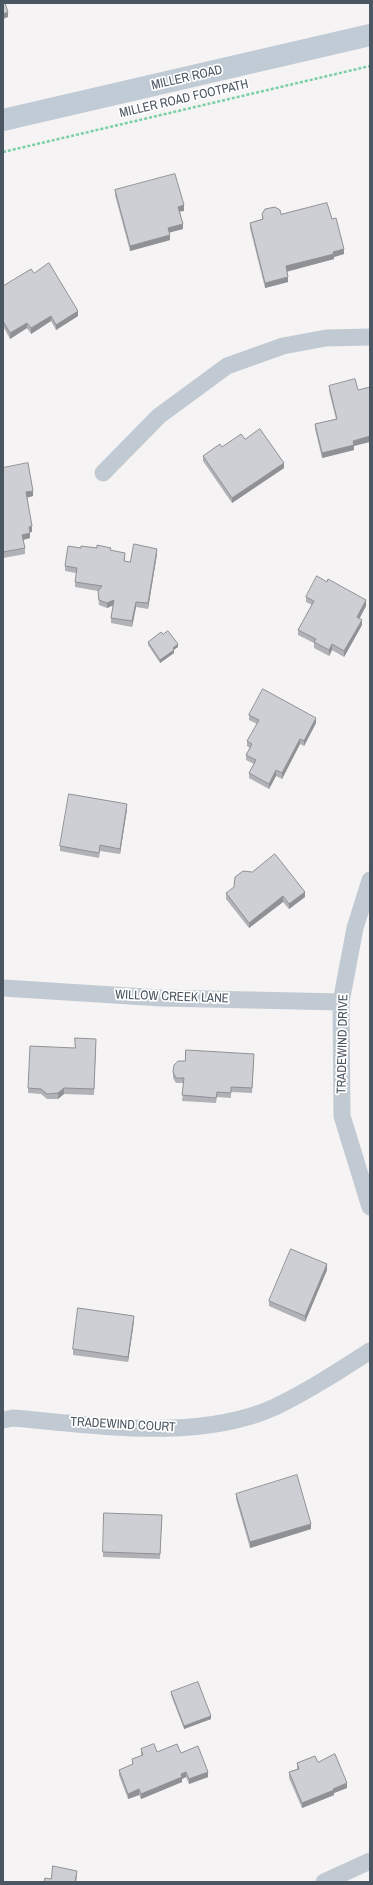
<!DOCTYPE html>
<html>
<head>
<meta charset="utf-8">
<style>
  body { margin:0 }
  #map { position:relative; width:373px; height:1885px; overflow:hidden; background:#f5f3f3; font-family:"Archivo Narrow",sans-serif }
  canvas { display:block }
  .frame { position:absolute; inset:0; border:4px solid #4a5661; pointer-events:none }
</style>
</head>
<body>
<div id="map">
<canvas width="373" height="1885"></canvas>
<div class="frame"></div>
</div>
<script>
const g = document.querySelector('canvas').getContext('2d');
g.lineJoin = 'round';
function trace(path, color, width, dash) {
  g.strokeStyle = color;
  g.lineWidth = width;
  g.lineCap = dash ? 'butt' : 'round';
  g.setLineDash(dash || []);
  g.stroke(path);
}
function paint(path, color) {
  g.fillStyle = color;
  g.fill(path, 'evenodd');
}
function drawText(font, color, halo, rows, align = 'center') {
  g.font = font + ' "Archivo Narrow",sans-serif';
  g.lineWidth = 3.5;
  g.setLineDash([]);
  g.textBaseline = 'middle';
  g.strokeStyle = halo;
  g.fillStyle = color;
  for (const [text, x, y, turn = 0] of rows) {
    g.save();
    g.translate(x, y);
    g.rotate((+turn || 0) * Math.PI / 180);
    g.textAlign = isNaN(turn) ? turn : align;
    if (halo) g.strokeText(text, 0, 0);
    g.fillText(text, 0, 0);
    g.restore();
  }
}
trace(new Path2D(`
  M3 152 370 66`), '#7ad0a6', 2.5, [3, 2]);
trace(new Path2D(`
  M103 473 159 416 227 366 283 346 326 338 370 337
  M370 880 355 928 341 1002 342 1116 370 1207
  M3 988 161 998 341 1002
  M3 1420 13 1418C95 1425 198 1442 275 1407 308 1391 339 1371 370 1351
  M324 1882 370 1861`), '#c1cad2', 17);
trace(new Path2D(`
  M3 120 370 35`), '#c1cbd6', 22);
paint(new Path2D(`
  M115 190 184 211H180L183 229 169 232 170 240 130 251 115 195Z
  M262 214H281L332 219 344 254 334 257V259L287 271 288 282 265 288 250 228V223L262 219Z
  M34 273 78 316 56 330 51 321 31 334 27 328 10 339 3 326V286Z
  M329 386 354 446V450L322 458 315 429V424L336 419 329 391Z
  M245 439 284 468 232 503 203 461V456L222 447Z
  M3 468 33 496 27 497 32 532H30V538L23 540 25 548V554L3 558Z
  M81 548 111 550 125 558V561L130 562 157 554 148 609 136 607 132 627 111 623V618L113 605 107 608 99 605 98 596V591L75 587V582L76 573 65 571V566Z
  M306 597 366 606 360 618 362 625 344 657 332 650 329 656 314 648V643L298 635V630L312 605 306 602Z
  M163 634 178 647 174 650V653L160 663 148 645V642Z
  M249 715 316 723 304 746 300 744 282 779 276 776 269 789 249 778V773L254 764 246 760V755L250 748 247 746V741L257 724 249 720Z
  M127 809 120 854 100 851 99 858 60 851V846Z
  M226 893 305 897 289 909 283 902 249 928 226 899Z
  M96 1045 94 1095 64 1094 58 1099H47L41 1094 28 1093V1088L75 1048Z
  M254 1060 252 1093 231 1092V1098L217 1097 216 1103 182 1101 184 1083H176L173 1078V1072L185 1061Z
  M327 1270 305 1322 269 1306V1301Z
  M134 1321 128 1362 73 1355V1349Z
  M370 1434V1442L369 1440V1435Z
  M236 1494 311 1529 250 1548 236 1499Z
  M162 1515 160 1559 103 1557V1552Z
  M171 1692 211 1719 184 1729 171 1695Z
  M141 1749 157 1752 181 1753 208 1777 189 1784 186 1777 182 1779V1782L141 1799 139 1795 128 1799 119 1775V1770L132 1765V1759L141 1756Z
  M318 1762 347 1788 334 1793V1795L302 1808 289 1778V1772L297 1769V1763Z`), '#b0b2b7');
paint(new Path2D(`
  M8 12V17L3 19V14Z
  M184 205V211L178 212V207Z
  M183 224V229L168 233V228Z
  M170 235V240L130 251V246Z
  M344 249V254L334 257V259L286 272V266Z
  M288 277V282L265 288V283Z
  M78 311V316L56 330V325Z
  M51 316V321L31 334V328Z
  M27 323V328L10 339V333Z
  M370 436V442L354 446V450L322 458V453L353 441Z
  M284 463V468L232 503V498Z
  M33 491V496L26 498V492Z
  M32 526V532H29V527Z
  M30 533V538L22 540V535Z
  M157 549V554L148 609V603Z
  M114 600V605L107 608V603Z
  M366 600V606L357 622V617Z
  M136 602V607L132 627V621Z
  M362 620V625L344 657V651Z
  M178 644V647L173 650V648Z
  M332 644V650L329 656V650Z
  M174 650V653L160 663V660Z
  M316 718V723L304 746V741Z
  M300 739V744L282 779V773Z
  M276 770V776L269 789V784Z
  M127 804V809L120 854V849Z
  M305 892V897L289 909V904Z
  M283 896V902L249 928V923Z
  M64 1088V1094L58 1099V1093Z
  M327 1264V1270L305 1322V1316Z
  M134 1316V1321L128 1362V1357Z
  M311 1524V1529L250 1548V1542Z
  M211 1716V1719L184 1729V1726Z
  M186 1772V1777L182 1779V1782L141 1799V1794Z
  M208 1772V1777L189 1784V1779Z
  M347 1783V1788L334 1793V1795L302 1808V1803Z
  M139 1789V1795L128 1799V1794Z
  M77 1871V1876L76 1882H75Z`), '#909195');
const building = new Path2D(`
  M3 3H5L8 12 3 14Z
  M175 174 184 205 178 207 183 224 168 228 170 235 130 246 115 190Z
  M327 203 332 219 336 218 344 249 333 252 334 254 286 266 288 277 265 283 250 223 263 219 262 214 265 209 275 207 280 210 281 214Z
  M49 263 78 311 56 325 51 316 31 328 27 323 10 333 3 321V286L31 269 34 273Z
  M355 379 358 390 370 387V436L353 441 354 445 322 453 315 424 337 419 329 386Z
  M260 429 284 463 232 498 203 456 220 444 222 447 241 434 245 439Z
  M28 463 33 491 26 492 32 526 29 527 30 533 22 535 25 548 3 552V468Z
  M134 544 157 549 148 603 136 602 132 621 111 618 114 600 107 603 99 600 98 591 102 586 75 582 77 568 65 566 68 546 81 548V546L97 548V545L111 548 110 550 125 553 124 561 130 562Z
  M317 576 327 582 328 579 366 600 357 617 362 620 344 651 332 644 329 650 314 642 316 639 298 630 314 601 306 597Z
  M168 631 178 644 173 648 174 650 160 660 148 642 161 632 163 634Z
  M263 689 316 718 304 741 300 739 282 773 276 770 269 784 249 773 256 760 246 755 252 744 247 741 259 720 249 715Z
  M69 794 127 804 120 849 100 845 99 853 60 846Z
  M275 854 305 892 289 904 283 896 249 923 226 893 234 887 235 877 243 871 252 872Z
  M75 1038 96 1039 94 1089 64 1088 58 1093 47 1094 41 1089 28 1088 30 1046 75 1048Z
  M186 1050 254 1054 252 1088 231 1087V1093L217 1092 216 1098 182 1095 184 1078H176L173 1072 174 1065 178 1061H185Z
  M291 1249 327 1264 305 1316 269 1301Z
  M78 1308 134 1316 128 1357 73 1349Z
  M297 1475 311 1524 250 1542 236 1494Z
  M104 1513 162 1515 160 1554 103 1552Z
  M198 1682 211 1716 184 1726 171 1692Z
  M154 1744 157 1752 177 1744 181 1753 198 1746 208 1772 189 1779 186 1772 181 1774 182 1777 141 1794 139 1789 128 1794 119 1770 133 1764 132 1759 143 1755 141 1749Z
  M335 1754 347 1783 333 1789 334 1790 302 1803 289 1772 299 1769 297 1763 315 1756 318 1762Z
  M53 1866 77 1871 75 1882H44L45 1878 51 1879Z`);
paint(building, '#cdcfd5');
trace(building, '#909195', 1);
drawText('13px', '#4a5661', '#fff', [
  ["MILLER ROAD",187,78,-13],
  ["MILLER ROAD FOOTPATH",184,99,-13],
  ["WILLOW CREEK LANE",172,997,2],
  ["TRADEWIND DRIVE",343,1044,-89],
  ["TRADEWIND COURT",123,1425,3]
]);
</script>
</body>
</html>
